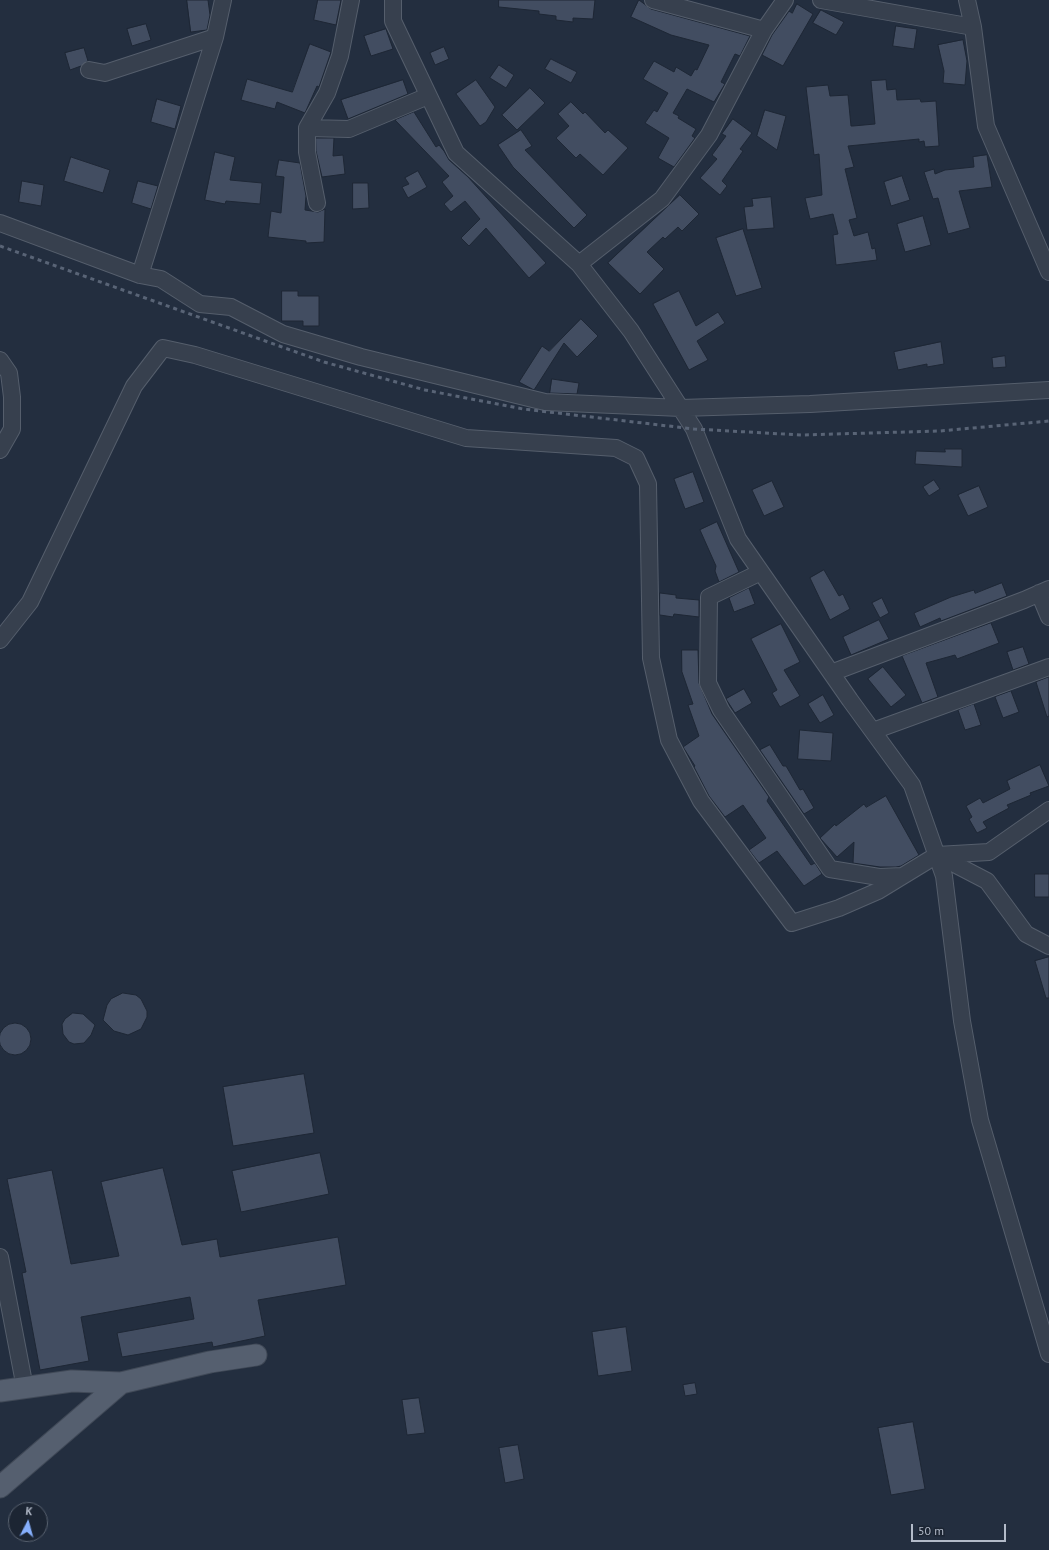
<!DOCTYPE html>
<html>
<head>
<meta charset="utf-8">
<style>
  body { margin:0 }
  #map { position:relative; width:1049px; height:1550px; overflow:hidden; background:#232e3f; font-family:"PT Sans",sans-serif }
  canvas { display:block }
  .north { position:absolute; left:8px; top:1502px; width:40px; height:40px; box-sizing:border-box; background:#1c2533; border:1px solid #58616f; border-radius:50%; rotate:6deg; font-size:11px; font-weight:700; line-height:16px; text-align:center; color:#b3bbc9 }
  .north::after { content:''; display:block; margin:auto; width:14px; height:18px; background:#86affc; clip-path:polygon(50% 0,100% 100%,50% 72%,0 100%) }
  .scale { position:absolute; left:911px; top:1524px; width:95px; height:18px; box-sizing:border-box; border:2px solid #b3bbc9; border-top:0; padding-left:5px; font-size:12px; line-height:14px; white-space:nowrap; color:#b3bbc9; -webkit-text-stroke:3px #1c2533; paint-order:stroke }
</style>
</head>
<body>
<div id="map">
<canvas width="1049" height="1550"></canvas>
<div class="north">K</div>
<div class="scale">50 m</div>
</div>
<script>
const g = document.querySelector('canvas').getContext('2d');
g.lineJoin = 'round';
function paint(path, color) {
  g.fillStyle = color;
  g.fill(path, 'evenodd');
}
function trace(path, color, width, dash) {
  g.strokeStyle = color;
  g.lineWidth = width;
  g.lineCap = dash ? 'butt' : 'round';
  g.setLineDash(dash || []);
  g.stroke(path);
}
const building = new Path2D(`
  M187 0H208L210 15 207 30 191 32Z
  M318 0H341L336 25 314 20Z
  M499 0H595L593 19 573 18V22L556 20V16L539 14V11L499 7Z
  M639 0 651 9 750 36 740 56 735 54 721 82 725 84 714 102 687 89 673 113 679 116 678 118 696 129 692 136 695 138 674 167 658 158 669 138 645 123 654 110 657 112 668 93 643 79 654 61 674 72 676 67 691 76 695 69 697 70 709 45 671 35 631 17Z
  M797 4 813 14 783 66 762 55 772 35 789 11 792 13Z
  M821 10 844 22 836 35 813 23Z
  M146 24 151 40 132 46 127 29Z
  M896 26 917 29 914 49 893 46Z
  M386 29 393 49 371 56 364 36Z
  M963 40 967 61 965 85 943 83 944 71 938 45Z
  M310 44 331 52 319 87 317 86 305 113 277 102 275 109 241 100 247 79 292 92Z
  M444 47 449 59 435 65 430 53Z
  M84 48 88 61 81 66 70 70 65 53Z
  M551 59 577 72 571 83 545 69Z
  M499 65 514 75 506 88 490 78Z
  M403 80 408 94 348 119 341 100Z
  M476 80 495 107 486 122 480 126 456 94Z
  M886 80 887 90 896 89 897 100 920 99 921 102 936 101 939 146 925 147 924 141 919 142V139L848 146 854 167 845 169 857 218 849 220 854 236 868 232 872 249 875 248 877 260 836 265 833 235 838 234 833 214 810 219 805 198 822 195 819 154 814 155 806 87 828 85 830 96 848 95 851 126H853L875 124 871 81Z
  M530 88 545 103 517 130 502 115Z
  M157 99 181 106 175 129 151 122Z
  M571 102 583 114 585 112 605 133 608 130 628 148 603 175 580 154 576 158 556 138 569 126 558 114Z
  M765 110 786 116 777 150 757 136Z
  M414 112 436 147 439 145 444 151 449 160 468 177 546 263 529 278 486 228 469 246 461 238 480 219 465 201 451 212 444 204 453 196 442 182 449 176 395 120Z
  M733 119 752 133 740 149 743 151 722 181 727 186 720 195 700 178 717 159 712 155 726 136 722 134Z
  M521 130 532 146 525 150 587 215 574 228 513 167 498 145Z
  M316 138H334L333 156 343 155 345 174 322 177 316 151Z
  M215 152 235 157 230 180 262 183 260 204 226 201 225 204 205 200Z
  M987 155 992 187 959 191 970 228 948 234 938 198 933 199 924 172 934 169 935 174 945 170 974 167 973 157Z
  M71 157 110 170 103 193 64 181Z
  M279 160 300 163 306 196 305 210 318 212 325 209 324 242 306 243V241L268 237 271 211 281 213 284 177 276 176Z
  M418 171 427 187 408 198 402 187 409 184 405 178Z
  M902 176 910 200 891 206 884 182Z
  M22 181 44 185 41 206 19 202Z
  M138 181 158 186 151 209 132 203Z
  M353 183H368L369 208 353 209Z
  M680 195 699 214 682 231 678 227 665 239 663 237 647 252 664 269 640 294 608 263Z
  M771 197 774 228 747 230 744 207 753 206 752 199Z
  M923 216 931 245 905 252 897 224Z
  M743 229 762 288 736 296 716 238Z
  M282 291H298V296H319V326H303V321H282Z
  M679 291 696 326 718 312 725 323 697 341 708 360 689 370 653 304Z
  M581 319 598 336 577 357 564 343 534 390 519 382 542 346 549 351Z
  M941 342 944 364 927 367V364L898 370 894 352Z
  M1005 356 1006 367 993 368 992 358Z
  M552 379 579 383 577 394 550 393Z
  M945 449H962V467L915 464 916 451 945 452Z
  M693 472 704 502 685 509 674 479Z
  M934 480 940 489 929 496 923 487Z
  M772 481 784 507 764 516 752 490Z
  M979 486 988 507 968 516 958 495Z
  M717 522 739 572 719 582 715 571 716 566 700 530Z
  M824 570 839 596 843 594 850 609 830 620 810 578Z
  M1002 583 1007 596 941 621 940 618 920 627 914 613 951 597 974 590 975 593Z
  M749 588 755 604 734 612 729 598Z
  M660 593 676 595V598L699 600V617L674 614 673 617 660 615Z
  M882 598 889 613 880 618 872 603Z
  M879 620 889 639 851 655 843 637Z
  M991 623 999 643 957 659 955 655 926 663 938 697 922 703 902 656Z
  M781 624 800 662 784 670 800 696 780 707 772 693 777 690 751 639Z
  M1023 647 1029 664 1013 670 1007 652Z
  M682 650H698L699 683 712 714 769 797 767 801 811 865 815 863 822 874 804 886 777 851 759 863 749 850 766 838 743 805 725 817 709 796 694 767 695 766 683 747 699 736 688 705 693 704 682 672Z
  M883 667 906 695 891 707 868 679Z
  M1049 677V716L1047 717 1036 682Z
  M744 689 752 703 735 713 726 699Z
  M1011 691 1019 712 1003 718 995 697Z
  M823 695 834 715 820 723 808 704Z
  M974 704 981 725 965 730 958 710Z
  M800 730 833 733 831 761 798 759Z
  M770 745 783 766H786L800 790 803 789 814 808 804 814 760 750Z
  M1040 765 1049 786 1030 793 1031 795 1007 805 1009 808 983 822 987 828 977 833 969 819 972 817 966 806 980 798 983 803 1010 789 1007 781Z
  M886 796 919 855 901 866 896 867H880L853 863 854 842 837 857 820 838 835 824 836 826 864 804 866 807Z
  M1035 874H1049V897H1035Z
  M1049 957V998H1046L1035 961Z
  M123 993 136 995 141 999 147 1011V1017L141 1029 128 1035 114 1031 103 1020 107 1005 111 999Z
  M73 1013 83 1014 95 1025 91 1035 84 1043 74 1044 69 1042 63 1034 62 1024 65 1019Z
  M-1 1039a16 16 0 1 1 32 0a16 16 0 1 1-32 0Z
  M304 1074 314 1133 233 1146 223 1087Z
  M320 1153 329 1194 241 1212 232 1171Z
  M163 1168 182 1245 217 1239 220 1257 338 1237 346 1285 258 1300 265 1336 213 1347 212 1342 122 1357 117 1333 194 1319 190 1297 81 1317 89 1361 40 1370 22 1273 26 1272 7 1179 52 1170 71 1264 119 1256 101 1182Z
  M626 1327 632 1371 598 1376 592 1332Z
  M695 1383 697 1394 685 1396 683 1385Z
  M419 1398 425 1433 407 1435 402 1400Z
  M913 1422 925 1489 891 1495 878 1428Z
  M518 1445 524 1479 505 1483 499 1448Z`);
paint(building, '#424d61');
trace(building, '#1e2735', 1);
const minor = new Path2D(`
  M393 0V21L456 153 579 264 631 331 694 429 738 539 850 700 912 785 944 876 962 1021 980 1120 1049 1354
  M653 0 764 30
  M821 0 973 27
  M967 0 973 27 986 126 1049 272
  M89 70 105 73 215 37 223 0
  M307 128 349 129 428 96
  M317 203 307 152V128L327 93 340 56 351 0
  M0 223 140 275 161 279 200 304 231 307 283 334 361 357 545 402 681 408 810 404 1049 390
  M579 264 662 199 709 135 764 30 785 0
  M140 275 215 37
  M0 360 9 373 12 397V429L0 450
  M761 572 709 597 708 683 721 710 830 869 879 877 902 876
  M1039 593 1049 617
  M0 640 30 602 134 386 163 348 195 355 466 438 616 448 636 458 648 484 651 658 669 740 701 801 792 923 839 908 878 891 937 855 989 852 1049 810
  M831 673 1024 600 1049 589
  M873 731 1049 667
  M937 855 987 881 1026 934 1049 946
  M0 1257 25 1388`);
const major = new Path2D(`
  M0 1391 72 1381 121 1383
  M0 1487 121 1383 210 1362 256 1355`);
trace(minor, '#555e6c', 18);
trace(major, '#404957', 23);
trace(minor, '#37404e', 16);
trace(major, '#555f6f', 21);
trace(new Path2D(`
  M0 246 324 362 425 390 523 409 694 429 801 435 940 431 1049 421`), '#596476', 3, [4, 4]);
</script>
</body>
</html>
